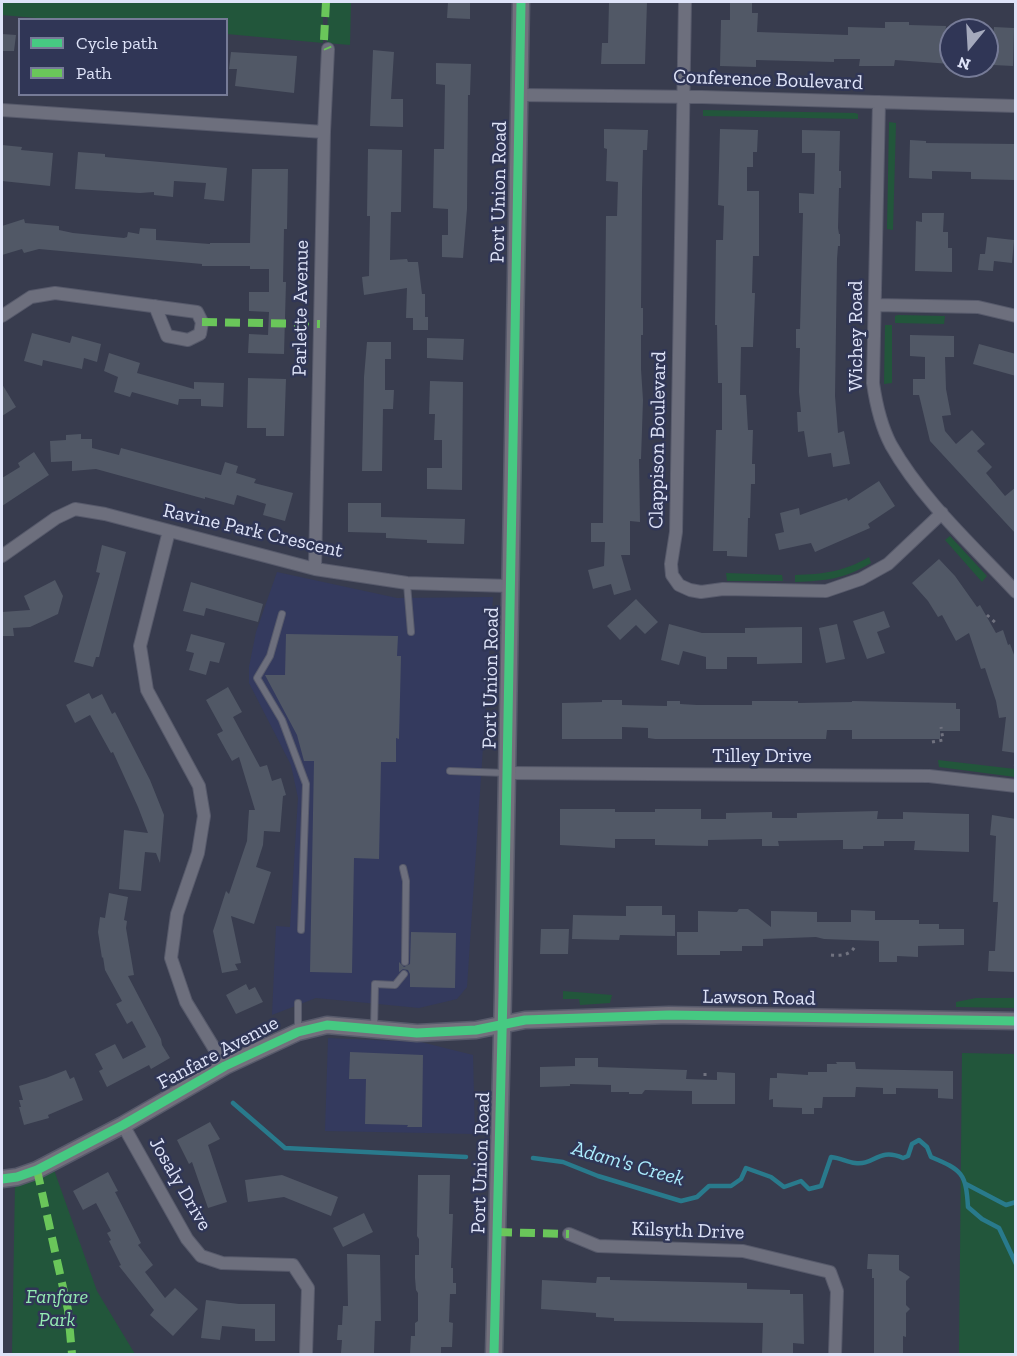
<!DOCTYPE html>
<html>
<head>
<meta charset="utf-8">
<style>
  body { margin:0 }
  #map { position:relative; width:1017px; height:1356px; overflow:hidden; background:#383c4e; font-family:"Zilla Slab",serif }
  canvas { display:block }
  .frame { position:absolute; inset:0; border:3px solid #dee3f8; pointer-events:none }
  .legend { position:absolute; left:18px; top:18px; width:210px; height:78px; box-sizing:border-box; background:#303656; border:2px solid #767b97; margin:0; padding:8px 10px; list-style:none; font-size:18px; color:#dee3f8 }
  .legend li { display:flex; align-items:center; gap:12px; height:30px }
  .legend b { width:30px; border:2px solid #767b97 }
  .north { position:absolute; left:939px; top:18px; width:60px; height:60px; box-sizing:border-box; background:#303656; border:2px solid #767b97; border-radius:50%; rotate:198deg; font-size:16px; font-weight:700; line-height:24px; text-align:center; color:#dee3f8 }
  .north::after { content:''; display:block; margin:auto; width:21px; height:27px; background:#a4a9bc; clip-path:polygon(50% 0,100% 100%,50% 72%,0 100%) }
</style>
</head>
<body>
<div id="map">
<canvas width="1017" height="1356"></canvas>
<div class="frame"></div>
<ul class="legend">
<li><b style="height:8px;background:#46c982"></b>Cycle path</li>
<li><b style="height:8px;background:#6ac65a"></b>Path</li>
</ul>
<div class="north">N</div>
</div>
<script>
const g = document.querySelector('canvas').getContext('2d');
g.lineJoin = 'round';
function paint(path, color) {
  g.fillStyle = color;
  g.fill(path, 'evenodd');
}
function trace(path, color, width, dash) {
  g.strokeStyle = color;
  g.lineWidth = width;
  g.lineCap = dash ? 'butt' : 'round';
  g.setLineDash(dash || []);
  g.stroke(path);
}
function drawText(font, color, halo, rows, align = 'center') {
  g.font = font + ' "Zilla Slab",serif';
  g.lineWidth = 5;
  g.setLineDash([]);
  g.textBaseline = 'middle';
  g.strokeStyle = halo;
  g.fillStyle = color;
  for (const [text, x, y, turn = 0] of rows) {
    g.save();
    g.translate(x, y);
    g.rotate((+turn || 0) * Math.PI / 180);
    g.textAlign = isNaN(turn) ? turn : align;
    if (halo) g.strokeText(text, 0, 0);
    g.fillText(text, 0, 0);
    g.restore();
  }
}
paint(new Path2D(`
  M277 572 397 598 493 597 467 987 457 999 419 1008 316 998 272 1015 276 926 290 927 298 798 291 765 249 683V667L256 632Z
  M328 1038 421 1042 473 1055 475 1134 325 1131Z`), '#343a5e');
paint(new Path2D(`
  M2 2H323V43L227 34 226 20H59L2 15Z
  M328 2H351L350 45 327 43Z
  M703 110 855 113 858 114V119L703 116Z
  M889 122 896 123 893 230 887 229Z
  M898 315 945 316 944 324 895 323V316Z
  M885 325H892V383L884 384Z
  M950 536 987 576 982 582 945 540Z
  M869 557 871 563C845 579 825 581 795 582V575C824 574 843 572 869 557Z
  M726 573 782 575 783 581H727Z
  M938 760 1015 769V777L939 767Z
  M563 991 612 995 610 1003 580 1005 579 999H563Z
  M976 998H1015V1008L956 1007V1002Z
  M962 1053 1015 1054V1354H959Z
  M53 1167 97 1291 135 1354H12L15 1183Z`), '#22563b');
trace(new Path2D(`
  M233 1103 285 1148 466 1157
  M533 1158 563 1162 598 1176 681 1201 697 1197 709 1186H731L741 1179 746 1168 771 1177 784 1187 801 1181 809 1189 821 1186 831 1157C841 1158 847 1162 855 1163 874 1166 878 1147 903 1158L908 1156 912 1144 919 1140 927 1147 931 1157C962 1170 966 1173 968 1207L982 1219 999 1228 1016 1264
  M966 1184 1006 1205 1016 1202`), '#297a8c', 4.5);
paint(new Path2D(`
  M448 2H470V19L447 18Z
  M609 2H647L645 64H601L602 43H608Z
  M730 2H752V13H758L757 32 848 35V27L885 28V22H909V25L946 26 945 37H951V64L895 60 894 66H859L860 59H834V62L756 60V67L720 66 721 20H730Z
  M994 27 1014 28 1013 66 993 65V60L987 59V42H993Z
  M2 34 16 35 14 51H2Z
  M373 50 394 52 391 99H403V127L370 126Z
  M231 52 297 56 294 93 235 86 237 69H229Z
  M436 63 471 64 470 95H468L467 209 463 258 442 257V235H448V209L433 208 434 149H444L445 85 436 84Z
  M604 129 648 130 647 150H643L642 191 641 308H643V335H641V369L643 400 641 459H639L640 522 630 521V555H621L631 590 614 595 611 584 593 589 588 570 604 566 605 542H591V523H603L606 216H617L618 182 606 181 607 149 604 148Z
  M720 129 758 130 757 152H753V167H747V191H759V256H753L752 293H755L753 347H741L740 395H746L748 430H753L752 464H755V484H751L750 518H748L747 557 727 556V551H713L716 430H722V383H718L717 325H715L716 240H723L724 206 718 205Z
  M802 130 840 131 839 171H841V188H839L838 228 839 234H840V246H838L837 259 835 396 838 433 844 431 850 464 833 467 831 453 808 457 804 431 798 432 797 412H801L799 392 800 348H796V329H800L803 213H799V193L814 194 815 153H802Z
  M910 140 926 141V143L1016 144V180L971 179V172L932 171V179L909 178Z
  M2 145 22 147 21 150 53 153 50 186 2 181Z
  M368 149 402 150 401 212H391L390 260 407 259 408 262H418L422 294H425V317H428V330H413V318H406L407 288 364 295 362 277 369 276 370 216H367Z
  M78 152 105 154V157L227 168 224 201 204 199 206 183 174 181 173 197 154 195V192L140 193 75 189Z
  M252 169H288L287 229H284L283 282H286L284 354 248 353 249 334 268 335 269 312 249 311V292H269V269H250V266H202V264L39 249 24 253 22 249 2 255V226L24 219 25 223 59 226V230L73 233 124 238 127 237 128 232 139 234 140 228 156 229V240L210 244V243H250Z
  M922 213H944L943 232H948V248H952V272L915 271 916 221 922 222Z
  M987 237 1014 240 1012 263 994 261 993 271 978 270 980 254H985Z
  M32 333 70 343 72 336 101 344 97 362 84 358 82 369 43 360 42 366 24 361Z
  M910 335 954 336V357H945L946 389 951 415 942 416 945 431 956 444 972 430 985 444 977 451 992 467 986 473 1005 496 1016 487V534L930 441 919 395H913V379H925V357L910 356Z
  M427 338 464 339 463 360 427 358Z
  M367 342H391V359H385V390H394L393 409H383L382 471H362L364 377Z
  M979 344 1016 354V376L973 364Z
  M109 353 140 363 137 373 194 389V382L224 383 223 407 201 406V399H179L178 405 132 392 130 397 114 392 118 377 104 371Z
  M248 378 286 379 284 436H266V428H247Z
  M430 381 463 382 462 490 427 489V468H442V440H434L435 414H429Z
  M2 384 16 407 2 416Z
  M81 434V439H92V448L119 455 121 448 221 475 225 462 238 466 236 473 256 479 254 483 293 493 285 521 263 515 266 504 237 495 234 505 205 497V499L96 469 72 471V461L51 462 50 441 66 440V435Z
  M34 452 49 475 2 506V478L20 467 18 463Z
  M879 481 895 506 868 524 870 528 815 552 811 543 779 550 775 534 784 532 780 513 799 508 800 515 847 498 848 501Z
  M348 503H381V517L465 519 464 544 427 543V540L386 538V533L348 532Z
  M102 545 126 552 99 657H96L93 667 74 662 100 573 96 572Z
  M939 559 955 576 977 607 980 605 996 633 1003 630 1008 645 1010 644 1016 660V753L1002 751 1006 717 999 718 996 701 985 668 981 669 969 633 956 641 942 615 938 617 928 601 912 583Z
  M55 580 63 596 58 614 30 627 13 628 14 636H2V612L30 610 24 596Z
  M191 582 263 604 258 622 206 608 204 616 183 611Z
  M636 599 658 622 645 634 636 625 620 640 607 626Z
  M884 611 890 627 877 632 885 653 867 659 853 621Z
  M669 624 702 633H745V628L802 627V663L757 664V657H727V669H706V657L683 651 679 665 661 660Z
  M837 624 845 659 826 663 819 628Z
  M191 634 225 643 219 663 210 661 206 675 189 670 194 653 186 651Z
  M286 634 398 636 397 656H401L399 739 396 738V762H381L379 859 354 858 352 973 310 972 314 761H304L297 735 265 675H285Z
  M228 687 242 712 233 717 260 767 267 765 272 781 281 778 286 795 283 796 280 832 264 831 263 845 256 867 271 872 254 924 231 916 241 963 235 964 238 970 222 973 213 931 226 891 229 894 247 841 249 810H255L239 757 232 761 217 734 223 731 206 700Z
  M89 693 92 699 102 694 112 714 115 712 150 780 164 815 160 863 156 853 145 852 141 891 119 889 124 830 148 833 138 807 113 752 111 753 90 715 75 723 66 705Z
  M602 700H622V705L667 706V701H680V704L697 705H752V701H798V703L852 702V701L956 703V709H960V731H940V739H852V730H827L826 739H655L648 738V728L622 727V739H562V703L602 702Z
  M560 809H615V812H655V809H701V819H726V813L772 812V818H797V813L878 811 877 819H903V812L969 814V852L914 850 915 841H884V846H863V849H843V840L778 841 779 846H762V839L708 840V846L655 845V839H615V848L560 845Z
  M992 815 1016 819V972L988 971 989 951H995L998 902H993L996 836 990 835Z
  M109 893 128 897 124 920 127 921 126 928 134 975 128 976 161 1039 162 1045 170 1058 151 1069 149 1065 107 1087 99 1071 103 1069 95 1054 115 1044 123 1059 146 1047 132 1021 127 1024 116 1004 122 1001 105 970 103 957 102 958 98 932 100 917 105 918Z
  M626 906H662V915H675V936L620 935 619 940 572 939 573 915 626 916Z
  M739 909H748L771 927V911L817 912V922H851V910L875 911V920H919V924H939V929H964V945L918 946V957L897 956V962H879V941L824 939 816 937 763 939V946H742V951H720V955H677V932H698V911L737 912Z
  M541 929H569L568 954H540Z
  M411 932 456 933 455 988 410 987V974L408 970 403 969 399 972V962L404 967 410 964Z
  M246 984 249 990 255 987 263 1002 236 1014 226 995Z
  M350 1052 423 1055 422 1127H407L408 1125 365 1124 366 1079H349Z
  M575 1058H598V1067L687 1070 686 1079 717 1080V1072L735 1073V1104H692V1091L645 1090 642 1094H629V1092H611V1085L570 1084V1086L540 1087V1067L575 1066Z
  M836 1062H855L856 1069 953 1071V1099L938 1098V1089L896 1088V1094H883V1088L856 1087 855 1097H823L822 1108H814V1114H802V1108L773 1107V1099L769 1100 770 1078H777V1073L808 1075V1072H827V1064H837Z
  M66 1070 70 1079 74 1077 83 1100 48 1115 49 1118 24 1125 19 1107H21L19 1100H23L19 1086 46 1078Z
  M210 1122 220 1139 208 1145 227 1202 208 1208 192 1162 189 1164 177 1140Z
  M108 1172 118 1191 115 1192 141 1243 138 1245 153 1265 145 1272 165 1298 175 1288 198 1309 173 1336 150 1315 154 1310 119 1266 121 1265 109 1241 111 1240 107 1233 111 1231 96 1203 83 1210 73 1191Z
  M282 1175 338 1197 331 1216 284 1197 248 1202 245 1180Z
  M418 1175H450L449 1214H453L451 1268H453V1283H456V1294H450L449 1322 453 1323 452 1347H441V1354H410L411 1336H415V1323L418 1321V1293L416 1290 415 1278V1255H419V1239L417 1236Z
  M364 1213 373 1232 343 1247 333 1228Z
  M347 1254 380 1255 381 1321H375L374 1353H341L342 1340H337L338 1325H342L343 1306H348Z
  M868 1254 899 1255V1270L910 1277 906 1281V1305L910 1309 906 1313V1337L903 1336V1353H874V1278H872V1269H867Z
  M597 1277H610V1280L747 1283V1289L790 1290V1294H803L804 1344 793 1343V1354H762L763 1323 614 1321V1318L596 1317V1313L541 1309 542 1280 596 1283Z
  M206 1300 239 1304H275V1341H255V1329L222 1326 220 1340 201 1338Z`), '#515866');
const lane = new Path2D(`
  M407 584 411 632
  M282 614 270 656 257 678 282 720 306 784 301 930
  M450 771 506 773
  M403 868 406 881 405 962
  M374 1029 375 984 395 985 404 974
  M298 1031V1003`);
const street = new Path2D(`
  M685 2 676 532 671 564 672 575 679 585 690 590 701 592 723 589 826 591 861 579 888 564 942 513
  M519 95 702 97 1016 106
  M879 102 873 383C876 404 881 426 891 445 922 500 973 546 1016 592
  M2 110 324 132
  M875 305 978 307 1016 316
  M2 316 31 297 55 293 197 312 202 322 200 334 188 340 167 336 155 306
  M169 531 140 646 147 690 199 786 204 816 198 853 177 914 171 958 186 1002 225 1066
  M2 556 56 518 75 509 105 514 315 569 407 583 510 586
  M315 569 324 132 328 49
  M507 773 929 776 1016 786
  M123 1125 187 1239 201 1256 222 1263 293 1265 308 1288 306 1354
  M569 1234 598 1246 743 1251 830 1272 837 1291 835 1354`);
const secondary = new Path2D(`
  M2 1179 17 1177 37 1170 123 1125 225 1066 298 1032 327 1025 417 1033 476 1030 525 1020 669 1015 1016 1021
  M494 1354 503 994 521 2`);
trace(lane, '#575a6b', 8);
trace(street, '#575a6b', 14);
trace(secondary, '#575a6b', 19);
trace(new Path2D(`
  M987 615 997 624
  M932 742 943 740 941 727
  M1015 766 1016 764
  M831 955C842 956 852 955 856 944
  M705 1073V1078`), '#70727f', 3, [3, 4.5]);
trace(lane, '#6d6f7d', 6);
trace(street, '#6d6f7d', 12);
trace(secondary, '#73717d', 16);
trace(new Path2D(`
  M326 2 324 40 328 49
  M202 322 320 324
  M37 1170 68 1310 72 1354
  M497 1232 569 1234`), '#6ac65a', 8, [15, 8]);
trace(new Path2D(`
  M2 1179 17 1177 37 1170 123 1125 225 1066 298 1032 327 1025 417 1033 476 1030 525 1020 669 1015 1016 1021
  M494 1354 503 994 521 2`), '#46c982', 9);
drawText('20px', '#dee3f8', '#303656', [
  ["Conference Boulevard",768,80,2],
  ["Port Union Road",499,192,-89],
  ["Parlette Avenue",301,308,-89],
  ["Wichey Road",856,336,-90],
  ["Clappison Boulevard",658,440,-89],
  ["Ravine Park Crescent",253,531,13],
  ["Port Union Road",491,678,-89],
  ["Tilley Drive",762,756],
  ["Lawson Road",759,998,1],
  ["Fanfare Avenue",218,1053,-28],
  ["Port Union Road",481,1163,-88],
  ["Josaly Drive",180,1184,60],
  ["Kilsyth Drive",688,1231,2]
]);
drawText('italic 20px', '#94eab2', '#303656', [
  ["Fanfare",57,1297],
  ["Park",57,1320]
]);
drawText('italic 21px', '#aaebfc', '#303656', [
  ["Adam's Creek",628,1164,16]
]);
</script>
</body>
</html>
